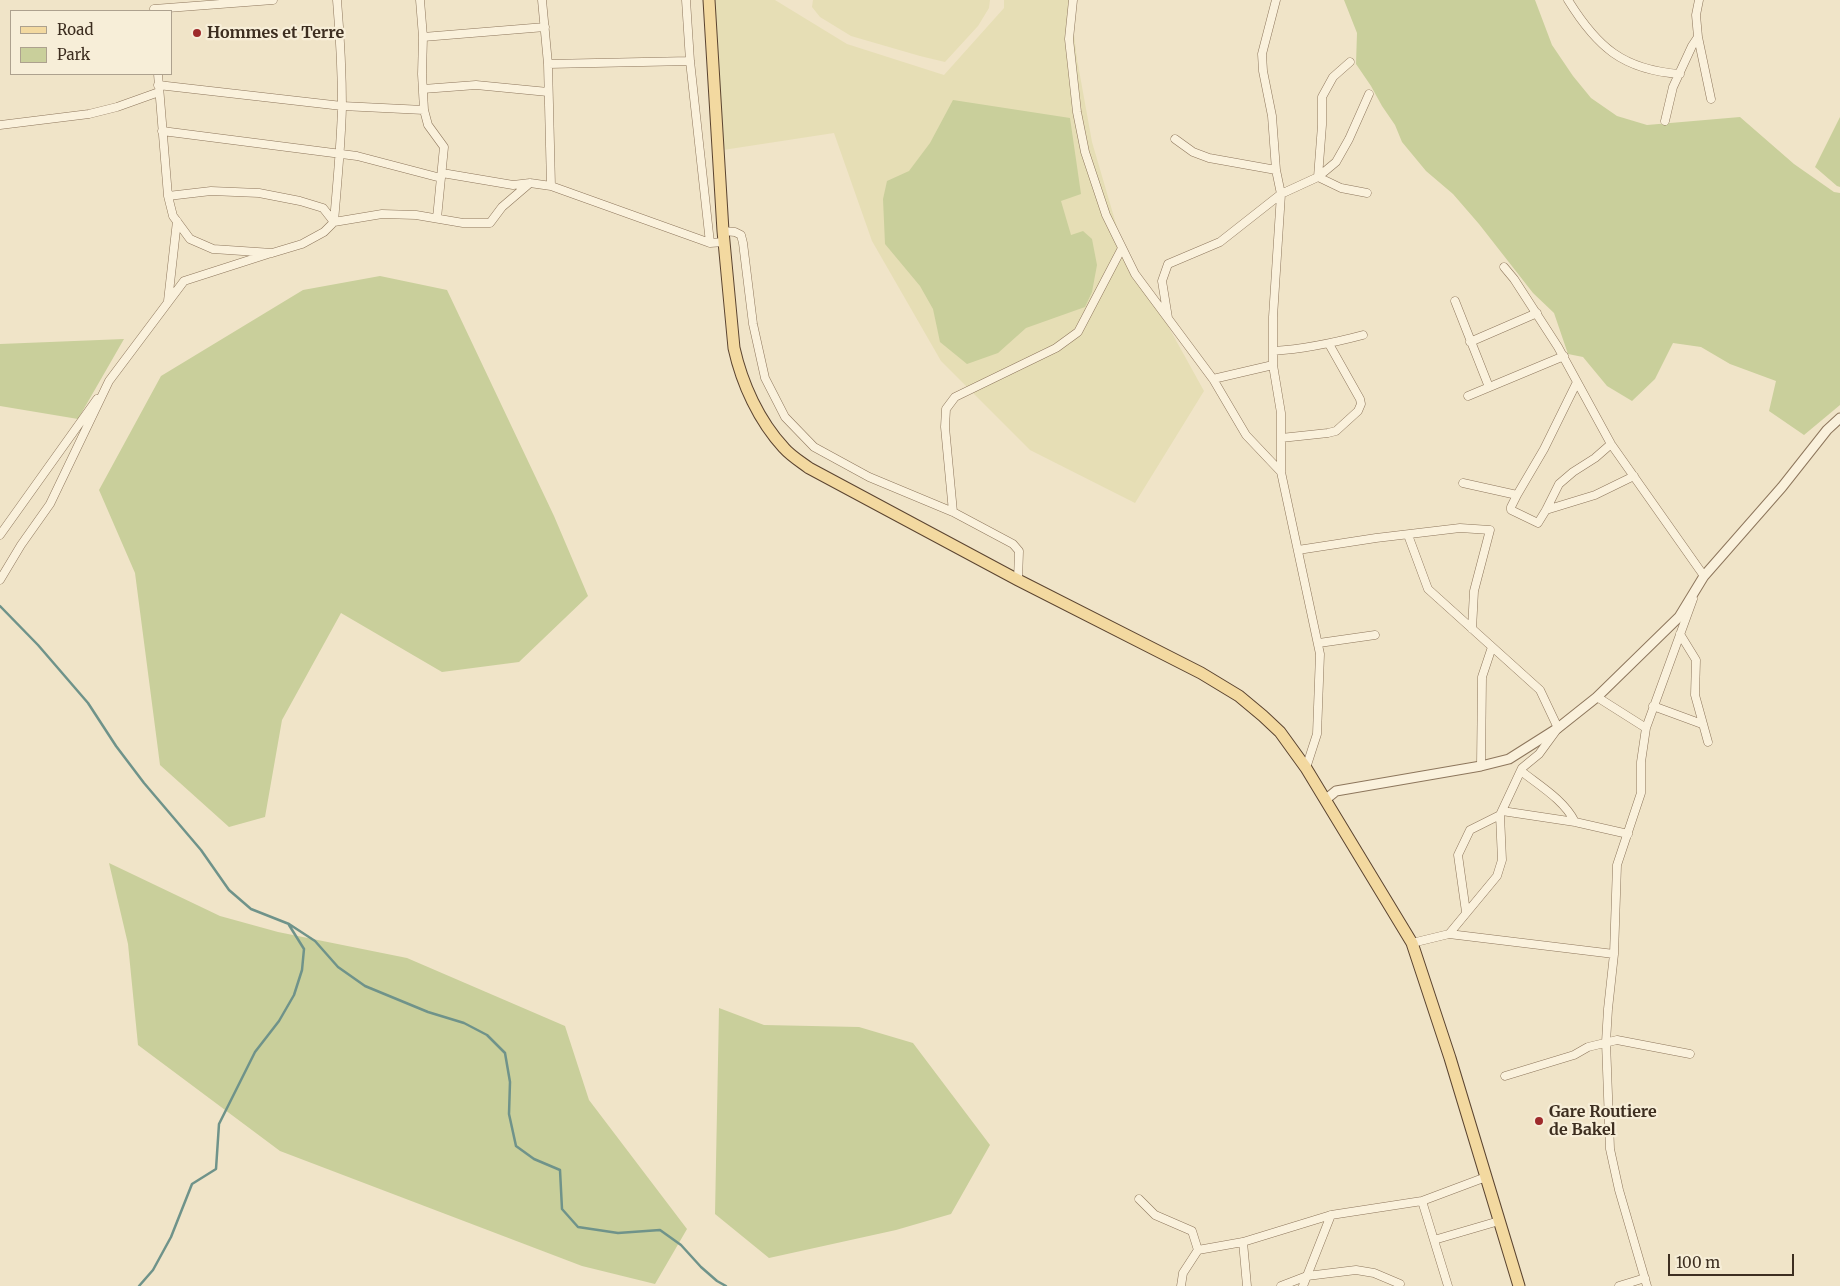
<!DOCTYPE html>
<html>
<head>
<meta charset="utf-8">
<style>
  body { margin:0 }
  #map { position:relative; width:1840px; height:1286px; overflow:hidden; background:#f0e4c8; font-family:Merriweather,serif }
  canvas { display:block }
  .legend { position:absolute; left:10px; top:10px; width:162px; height:65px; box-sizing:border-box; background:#f7eed8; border:1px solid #ada18e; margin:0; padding:6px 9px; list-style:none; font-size:15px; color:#3d2e20 }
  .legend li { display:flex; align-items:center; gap:10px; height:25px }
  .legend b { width:25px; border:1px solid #ada18e }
  .scale { position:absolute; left:1668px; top:1254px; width:126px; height:22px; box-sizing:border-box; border:2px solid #3d2e20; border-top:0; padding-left:6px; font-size:15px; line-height:18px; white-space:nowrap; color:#3d2e20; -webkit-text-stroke:4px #f7eed8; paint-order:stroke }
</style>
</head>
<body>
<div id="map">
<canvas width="1840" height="1286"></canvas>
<ul class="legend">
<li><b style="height:6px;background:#f3d9a0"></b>Road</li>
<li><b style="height:14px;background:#c9cf9b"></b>Park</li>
</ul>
<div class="scale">100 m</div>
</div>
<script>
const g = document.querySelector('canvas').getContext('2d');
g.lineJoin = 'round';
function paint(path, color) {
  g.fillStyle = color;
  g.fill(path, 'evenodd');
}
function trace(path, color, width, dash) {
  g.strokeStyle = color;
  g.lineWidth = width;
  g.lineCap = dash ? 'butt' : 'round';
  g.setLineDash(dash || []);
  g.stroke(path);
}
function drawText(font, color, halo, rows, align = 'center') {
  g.font = font + ' Merriweather,serif';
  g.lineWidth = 4.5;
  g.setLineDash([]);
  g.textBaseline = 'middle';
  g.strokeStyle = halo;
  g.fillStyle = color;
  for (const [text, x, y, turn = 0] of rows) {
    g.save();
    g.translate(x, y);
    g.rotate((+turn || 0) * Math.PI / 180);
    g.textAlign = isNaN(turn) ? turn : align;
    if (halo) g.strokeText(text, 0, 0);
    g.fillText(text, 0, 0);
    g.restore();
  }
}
paint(new Path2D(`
  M712 0H775L847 44 944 75 1004 8V0H1070L1077 59 1092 142 1121 241 1204 391 1135 503 1030 450 941 361 872 241 834 133 723 150Z
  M813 0H990L989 8 978 26 945 62 920 56 851 36 820 17 812 7Z`), '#e6deb5');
paint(new Path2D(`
  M1344 0H1535L1552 45 1573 76 1591 98 1617 116 1647 125 1740 117 1794 164 1834 192 1840 193V405L1804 435 1769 411 1776 381 1730 364 1701 347 1673 343 1655 379 1632 401 1607 386 1583 357 1568 354 1554 313 1533 293 1479 224 1453 194 1426 171 1402 142 1395 125 1382 106 1371 86 1356 64 1357 33Z
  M953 100 1070 118 1081 194 1061 201 1071 235 1083 231 1092 239 1097 265 1092 292 1085 307 1026 328 998 353 967 364 940 342 933 309 920 286 885 244 883 199 887 181 909 171 930 143Z
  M1840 117V187L1837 186 1815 167Z
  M380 276 447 290 554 516 588 596 519 662 442 672 341 613 282 720 265 817 229 827 160 765 135 573 99 490 161 376 303 290Z
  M124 339 78 419 0 406V344Z
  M109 863 220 916 278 932 407 958 565 1026 589 1100 687 1229 655 1284 582 1266 280 1151 138 1045 128 944Z
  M719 1008 764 1025 859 1027 913 1043 990 1145 951 1214 896 1230 769 1258 715 1214Z`), '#c9cf9b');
trace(new Path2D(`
  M0 606 38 645 88 703 116 746 144 783 201 850 229 890 251 909 289 924 315 941 338 967 365 986 428 1012 464 1023 487 1035 505 1053 510 1082 509 1114 516 1146 534 1159 560 1170 562 1209 578 1227 618 1233 660 1230 681 1245 701 1267 717 1281 726 1286
  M139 1286 153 1270 171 1237 192 1184 216 1169 219 1124 255 1052 279 1021 294 995 302 970 304 949 289 925`), '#6f938a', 2.5);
const minor = new Path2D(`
  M420 0 423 37 422 74 424 110 428 125 444 147 437 218
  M542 0 548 64 551 186
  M686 0 690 61 710 243
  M1073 0 1069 39 1077 112 1085 152 1106 215 1135 274 1213 379 1246 435 1281 472
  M1276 0 1262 54 1263 71 1272 116 1276 170 1281 194 1273 317V365L1281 413V472L1320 654 1317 734 1306 768
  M1568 0C1597 47 1623 70 1680 74
  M154 9 273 0
  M423 37 545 27
  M1698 37 1711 99
  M1350 62 1333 77 1322 97V125L1318 177 1341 188 1367 193
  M548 64 690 61
  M158 74 168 196 173 216 190 239 213 249 272 253 302 244 324 232 334 222 382 214 416 215 463 223H490L502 207 530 183
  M158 85 342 106 424 110
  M423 89 476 85 548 92
  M1665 121 1673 87 1692 46 1698 37 1696 15 1699 0
  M0 125 89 114 117 107 159 92
  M162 131 357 156 441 178
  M1175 139 1193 152 1209 158 1276 170
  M442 173 513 185 530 183 551 186 710 243 724 242
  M168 196 211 191 259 193 300 201 323 208 334 222
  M334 222C337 184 341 146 342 107 342 71 340 36 337 0
  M723 231 735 232 741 235 743 243 753 324 765 378 785 417 814 447 869 477 953 512 1013 544 1019 551 1018 580
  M1504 267 1514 279 1558 347 1611 444 1704 576
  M168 301 177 221
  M1455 301 1489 387
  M1168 318 1162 281 1168 264 1220 242 1281 194 1318 177 1336 162 1349 139 1369 94
  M1470 342 1537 313
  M1273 351C1304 349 1333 343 1363 335
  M1213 379 1273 365
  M1468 396 1564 356
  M1281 438 1328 433 1336 431 1358 411 1361 404 1360 399 1329 344
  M1463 483 1517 495 1544 449 1577 382
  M1517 495 1511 507V510L1538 523 1546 510 1559 484 1573 472 1595 458 1611 444
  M1546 510 1595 495 1634 476
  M953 512 945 427 946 409 955 397 1056 348 1078 332 1122 248
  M0 535 97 399
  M1408 535 1428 589 1540 690 1558 728 1539 754 1522 768 1500 815 1502 860 1497 876 1449 934
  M1298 550 1376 538 1460 528 1490 530 1474 591 1472 629
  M0 580 21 545 50 504 109 381 184 281 268 254
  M1680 634 1696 660 1695 695 1708 742
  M1319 643 1375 635
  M1597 697 1646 728
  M1653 706 1702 724
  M1481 766 1482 677 1492 647
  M1521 771C1540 786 1564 800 1575 822
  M1502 811 1575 822 1628 834
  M1466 912 1458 855 1470 830 1500 815
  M1412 943 1449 934 1614 954
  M1505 1076 1574 1055 1588 1047 1617 1040 1690 1054
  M1139 1199 1155 1215 1192 1231 1198 1250
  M1422 1201 1448 1286
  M1434 1240 1499 1221
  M1243 1242 1247 1286
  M1181 1286 1183 1273 1198 1250 1243 1242 1331 1215 1422 1201 1486 1177
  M1281 1286 1307 1276 1356 1270 1374 1273 1400 1284
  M1303 1286 1331 1215
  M1619 1286 1645 1278
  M1647 1286 1619 1190 1610 1149 1606 1042 1608 1009 1614 954 1617 865 1641 793V762L1646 728 1693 599`);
const tertiary = new Path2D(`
  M1325 800 1336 791 1481 766 1509 759 1558 728 1597 697 1679 617 1704 576 1782 487 1827 430 1840 418`);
const primary = new Path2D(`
  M709 0 723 231 734 348C742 384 759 421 784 448 791 456 801 462 809 468L1018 580 1201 673 1239 696 1263 716 1280 732 1306 768 1412 943 1450 1058 1519 1286`);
trace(minor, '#8d765c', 9);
trace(tertiary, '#8d765c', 11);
trace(primary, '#5b4430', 13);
trace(minor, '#faf1dc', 8);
trace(tertiary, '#faf1dc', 9);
trace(primary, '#f3d9a0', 11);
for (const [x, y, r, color] of [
  [197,33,5,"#9e2a2b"],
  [1539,1121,5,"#9e2a2b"]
]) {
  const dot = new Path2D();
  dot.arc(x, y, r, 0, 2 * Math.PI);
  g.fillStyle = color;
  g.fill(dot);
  trace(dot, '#f7eed8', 2);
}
drawText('bold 16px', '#3d2e20', '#f7eed8', [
  ["Hommes et Terre",207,33],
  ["Gare Routiere",1549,1112],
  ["de Bakel",1549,1130]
], 'left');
</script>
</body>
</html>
